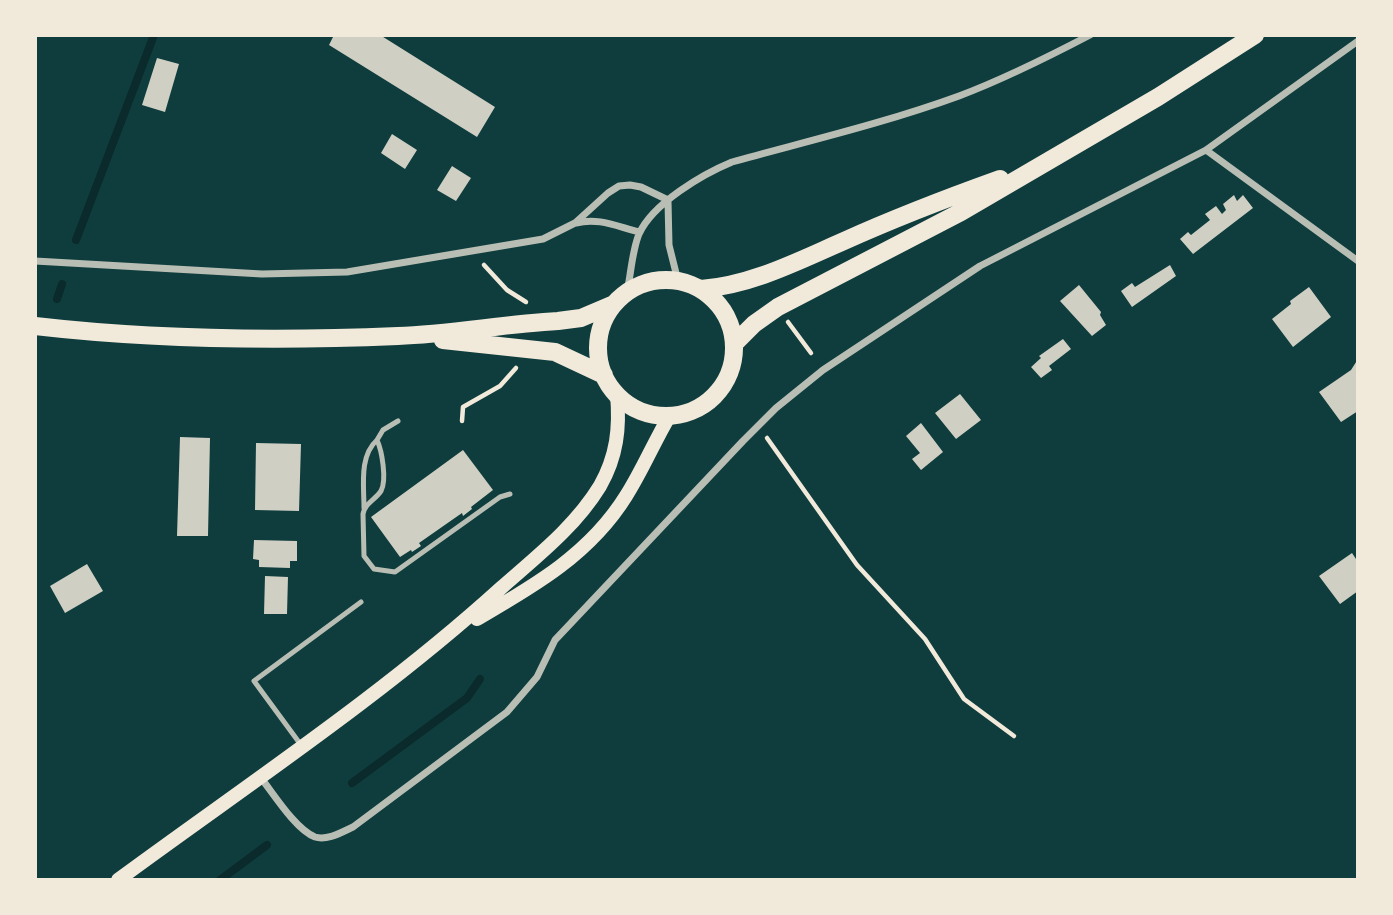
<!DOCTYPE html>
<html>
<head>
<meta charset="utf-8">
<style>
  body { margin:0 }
  #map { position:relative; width:1393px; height:915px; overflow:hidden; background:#0f3d3e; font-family:Jost,sans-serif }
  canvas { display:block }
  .frame { position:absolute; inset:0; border:37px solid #f1e9da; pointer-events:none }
</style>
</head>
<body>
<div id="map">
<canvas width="1393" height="915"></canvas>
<div class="frame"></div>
</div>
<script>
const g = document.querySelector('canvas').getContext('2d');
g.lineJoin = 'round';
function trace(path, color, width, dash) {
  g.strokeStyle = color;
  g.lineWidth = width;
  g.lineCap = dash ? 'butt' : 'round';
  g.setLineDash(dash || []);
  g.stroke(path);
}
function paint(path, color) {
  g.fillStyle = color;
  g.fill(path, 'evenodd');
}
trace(new Path2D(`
  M76 240 154 35
  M57 299 62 284
  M352 783 467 698 480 679
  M220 880 267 845`), '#0a2a2b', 8);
paint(new Path2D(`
  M334 35H380L495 107 477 137 329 45Z
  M157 58 179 64 165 112 142 105Z
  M392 134 417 150 405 169 381 153Z
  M452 166 471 178 456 201 437 190Z
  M1234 195 1237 201 1243 195 1253 208 1193 254 1180 239 1188 232 1191 235 1210 220 1205 214 1216 206 1222 214 1226 210 1223 204Z
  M1170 265 1176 276 1132 307 1121 291 1132 283 1135 287Z
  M1079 285 1101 312 1100 315 1106 325 1092 336 1060 301Z
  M1309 287 1331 317 1293 347 1272 319 1291 304 1290 301Z
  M1063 339 1071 349 1049 366 1052 370 1041 378 1031 367 1041 358 1039 356Z
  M1358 359V411L1341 422 1319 392 1351 370Z
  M960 394 981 420 956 439 935 413Z
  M921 423 943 452 921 470 912 459 920 453 906 436Z
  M180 437 210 438 208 536H177Z
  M256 443 301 444 299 511 255 510Z
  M463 450 493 490 471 507 472 509 463 516 462 513 419 543 421 546 412 552 411 550 400 557 371 517Z
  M254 540 297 541V561H290V568L259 567V560L253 559Z
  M1352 553 1358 562V591L1340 604 1319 576Z
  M87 564 103 591 65 613 50 586Z
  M265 576 288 577 287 614H264Z`), '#cfcfc3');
trace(new Path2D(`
  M484 265 507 290 526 302
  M788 322 811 353
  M462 421 463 407 500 386 516 368
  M767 438 857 565 925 639 964 699 1014 736`), '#f1e9da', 4.5);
trace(new Path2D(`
  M398 421 383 430 377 440C382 451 387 480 381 491 375 500 365 503 363 514L364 556 374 569 395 572 500 497 510 494
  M364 508C364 486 359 456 377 440
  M301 745 254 681 361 602`), '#b8beb3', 5);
trace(new Path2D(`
  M1206 150 1358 261
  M668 201 669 245 678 281
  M576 223C599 217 618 227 640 232
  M35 261 262 274 347 272 543 239 575 223 608 193 619 186 630 185 641 187 668 200
  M627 292C631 274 632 251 639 234 653 203 703 174 732 162 808 141 885 123 959 96 1004 79 1048 57 1090 35
  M261 778C273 793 296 830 315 837 327 841 342 832 353 827L507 712 537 677 555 640 743 441 776 408 823 370 980 266 1206 150 1358 41`), '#b8beb3', 7);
trace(new Path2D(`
  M477 619C534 586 590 554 626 496 642 471 654 442 670 415
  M118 880C247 785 382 696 501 588 536 557 575 527 600 486 617 456 620 428 617 394`), '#f1e9da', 14);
trace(new Path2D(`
  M598 348a68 68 0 1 1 136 0a68 68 0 1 1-136 0Z
  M701 289C752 285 798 261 844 241 895 218 947 198 1000 179
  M35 326C156 340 277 341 398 336 451 334 504 324 558 321L581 318 614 304
  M443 340 555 352 604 375
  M734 344 754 324 778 307 961 212 1158 97 1255 35`), '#f1e9da', 18);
</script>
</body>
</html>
